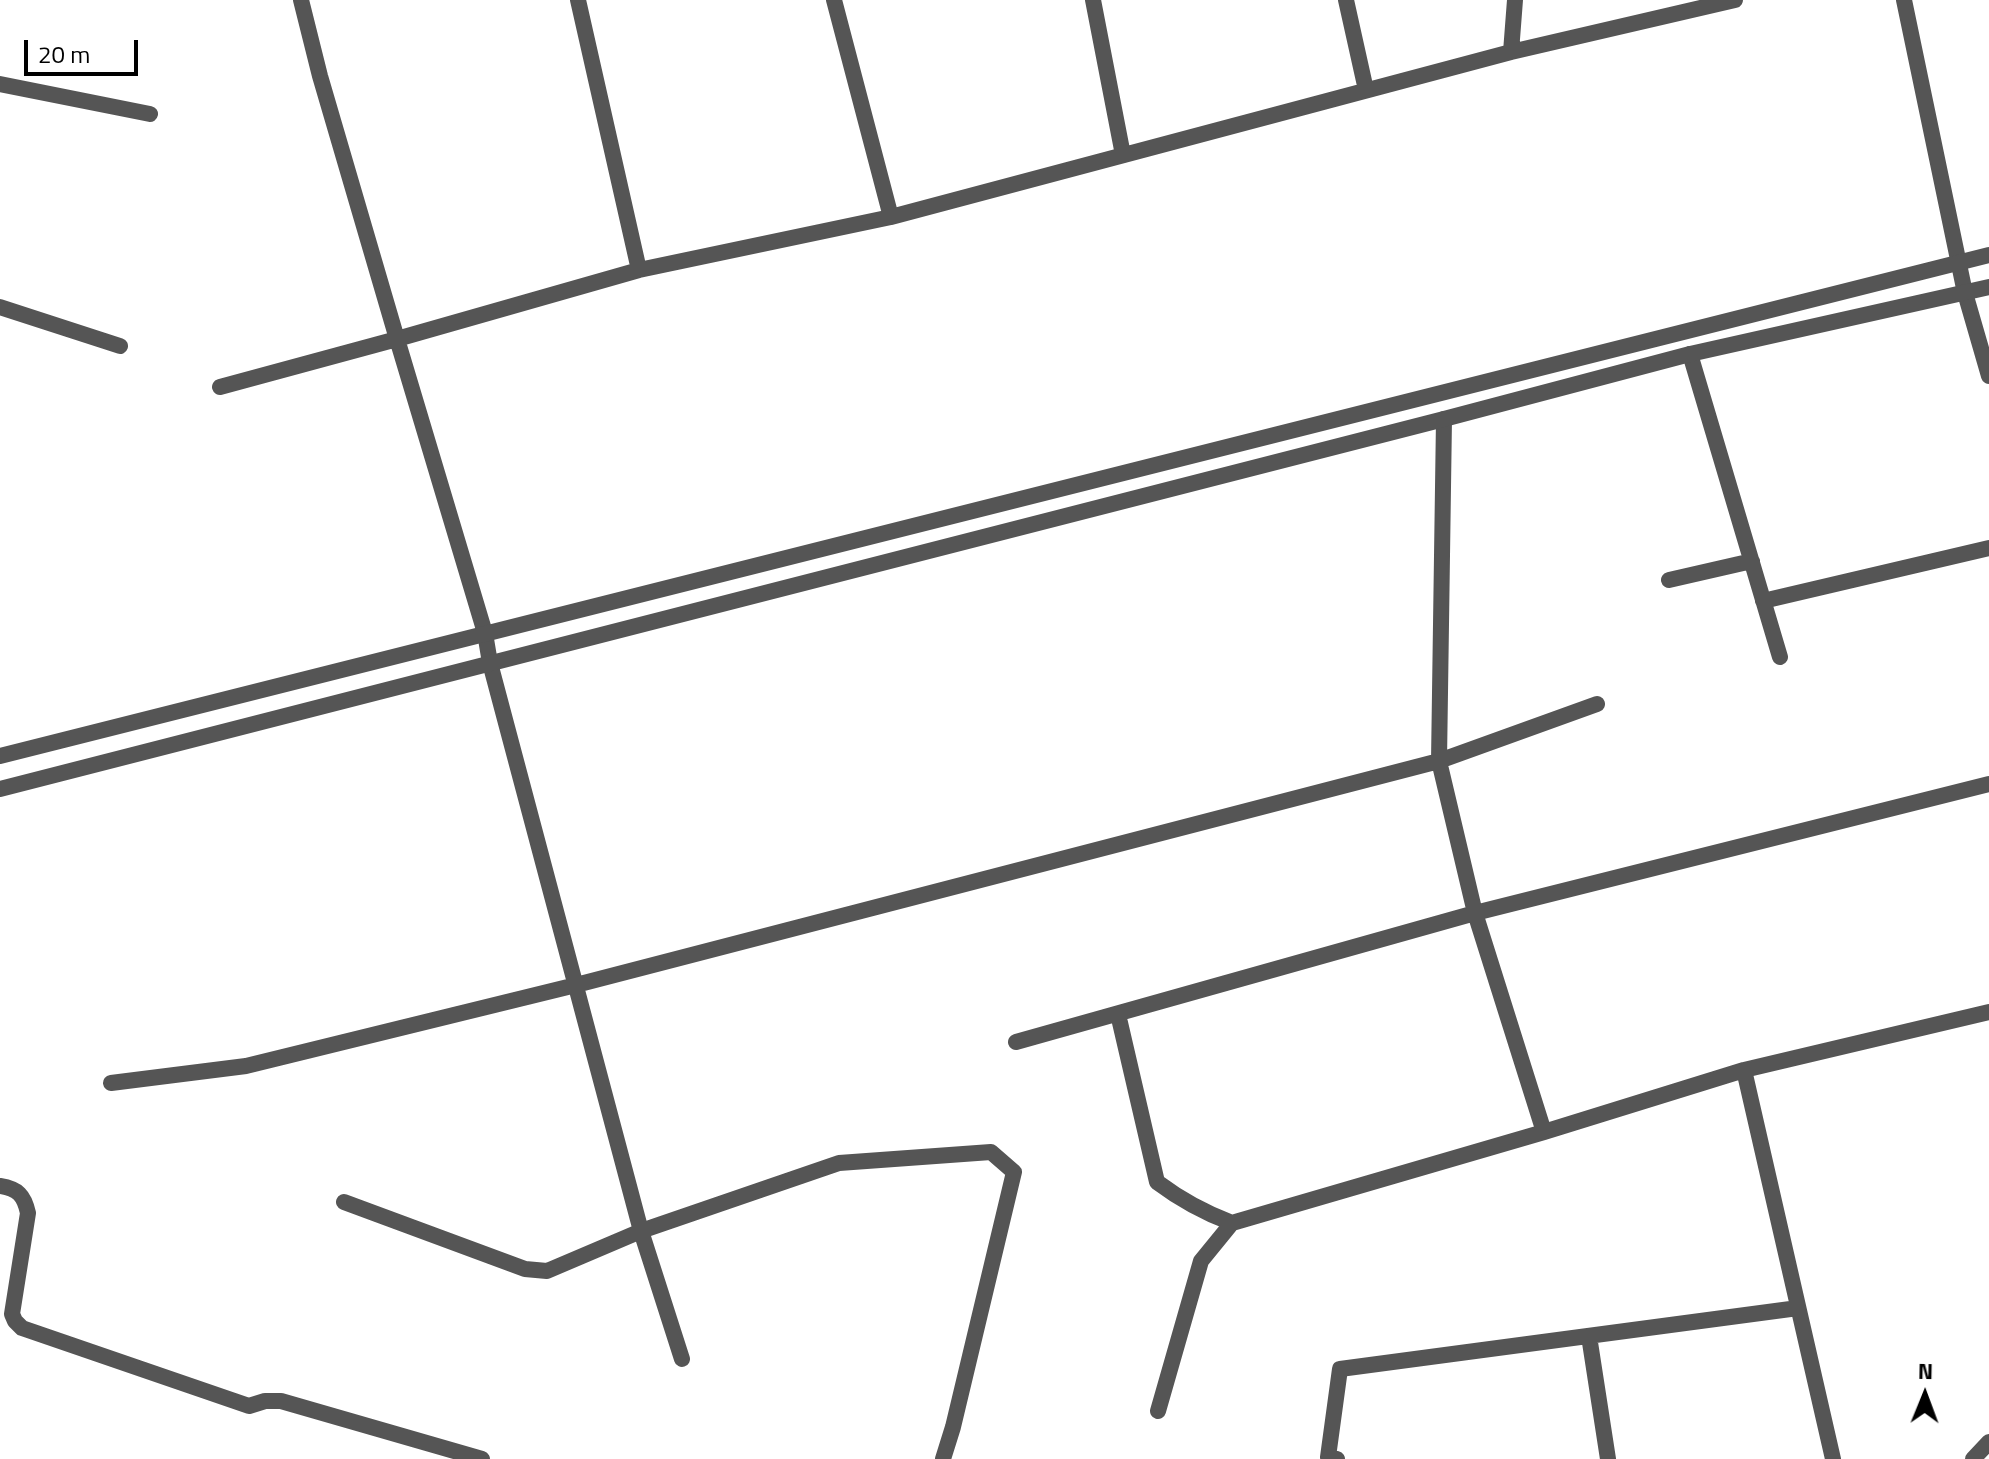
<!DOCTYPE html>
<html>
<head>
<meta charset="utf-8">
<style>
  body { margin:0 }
  #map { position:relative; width:1989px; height:1459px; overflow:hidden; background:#fff; font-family:"Titillium Web",sans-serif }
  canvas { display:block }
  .north { position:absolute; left:1885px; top:1355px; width:80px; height:80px; -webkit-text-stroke:6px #fff; paint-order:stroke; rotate:1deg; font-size:22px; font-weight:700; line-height:32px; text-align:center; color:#000 }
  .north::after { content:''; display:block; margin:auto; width:28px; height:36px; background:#000; clip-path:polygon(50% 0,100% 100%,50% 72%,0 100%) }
  .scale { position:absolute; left:24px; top:40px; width:114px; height:36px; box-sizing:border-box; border:4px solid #000; border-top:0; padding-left:10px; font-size:24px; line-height:28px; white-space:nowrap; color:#000; -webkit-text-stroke:6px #fff; paint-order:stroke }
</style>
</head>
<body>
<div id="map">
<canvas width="1989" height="1459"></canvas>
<div class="north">N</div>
<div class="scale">20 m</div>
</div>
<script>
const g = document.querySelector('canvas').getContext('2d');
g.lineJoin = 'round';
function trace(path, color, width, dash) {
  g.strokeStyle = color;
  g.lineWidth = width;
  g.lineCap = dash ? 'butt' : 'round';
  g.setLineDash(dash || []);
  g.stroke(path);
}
trace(new Path2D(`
  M578 0 639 270
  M834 0 891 217
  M1093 0 1123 155
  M1346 0 1366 90
  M1904 0 1965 293 1989 376
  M1511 52 1515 0
  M0 84 150 114
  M0 307 120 346
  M1690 354 1780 657
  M220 387 397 339 320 76 301 0
  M1444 419 1439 761 1475 913 1989 784
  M1669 580 1752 561
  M1763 601 1989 548
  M1118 1014 1157 1182C1181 1200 1205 1213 1232 1223
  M1016 1042 1475 913 1544 1132
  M111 1083 246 1066 576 985 1439 761 1597 704
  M0 1186C18 1189 24 1195 28 1213L12 1314 15 1321 22 1328 249 1406 265 1401H281L482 1459
  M344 1202 525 1269 547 1271 641 1231 682 1359
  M1589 1336 1608 1459
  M1158 1411 1201 1261 1232 1223 1544 1132 1744 1070
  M943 1459 953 1427 1014 1172 991 1152 839 1163 641 1231 490 663 485 633 397 339 639 270 891 217 1511 52 1735 0
  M1337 1459 1328 1457 1340 1369 1798 1308
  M1833 1459 1744 1070 1989 1012
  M1973 1459 1989 1442`), '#555', 16);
trace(new Path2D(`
  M0 756 1989 255
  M0 789 1444 419 1690 354 1989 287`), '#555', 16);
</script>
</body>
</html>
